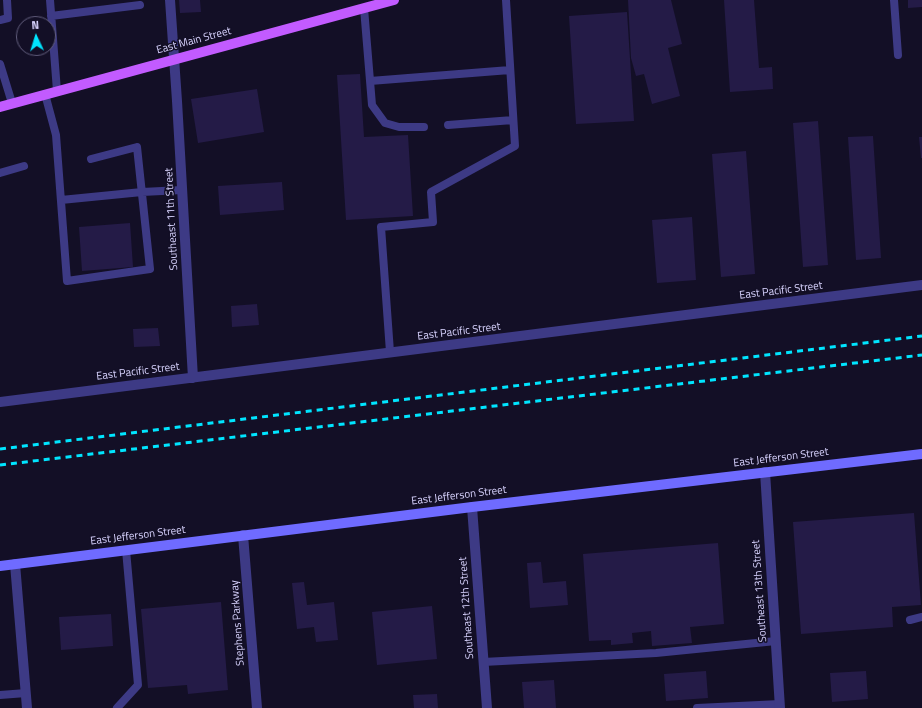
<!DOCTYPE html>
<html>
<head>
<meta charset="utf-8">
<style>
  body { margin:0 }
  #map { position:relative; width:922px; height:708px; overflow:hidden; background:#130f26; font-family:"Titillium Web",sans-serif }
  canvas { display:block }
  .north { position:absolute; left:16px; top:16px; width:40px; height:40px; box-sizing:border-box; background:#130f26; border:1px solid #625e7d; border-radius:50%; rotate:356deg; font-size:11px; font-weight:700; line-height:16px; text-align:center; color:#d9d4ff }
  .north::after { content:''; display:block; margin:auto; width:14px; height:18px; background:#00e5ff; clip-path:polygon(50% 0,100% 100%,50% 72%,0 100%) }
</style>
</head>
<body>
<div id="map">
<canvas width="922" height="708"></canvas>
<div class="north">N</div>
</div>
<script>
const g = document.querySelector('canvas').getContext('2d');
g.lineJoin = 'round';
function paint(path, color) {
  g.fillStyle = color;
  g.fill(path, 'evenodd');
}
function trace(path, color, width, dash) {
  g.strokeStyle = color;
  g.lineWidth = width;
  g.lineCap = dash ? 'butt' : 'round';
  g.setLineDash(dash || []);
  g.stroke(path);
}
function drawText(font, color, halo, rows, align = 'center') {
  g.font = font + ' "Titillium Web",sans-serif';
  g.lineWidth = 3;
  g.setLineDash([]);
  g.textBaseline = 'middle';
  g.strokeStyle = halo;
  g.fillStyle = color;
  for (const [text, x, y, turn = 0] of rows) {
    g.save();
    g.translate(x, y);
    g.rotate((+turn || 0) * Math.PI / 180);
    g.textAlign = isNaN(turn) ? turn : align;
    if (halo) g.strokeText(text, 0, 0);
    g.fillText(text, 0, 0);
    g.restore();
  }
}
paint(new Path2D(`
  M179 0H200L201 12 180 13Z
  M628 0H671L682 44 668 48 680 96 652 104 644 74 636 76 631 58Z
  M724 0H754L759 68 772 67 773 89 730 92Z
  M908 0H922V7L908 8Z
  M627 12 634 121 576 124 569 16Z
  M360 74 364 137 408 135 413 216 346 220 337 75Z
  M257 89 264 132 198 143 191 99Z
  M818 121 828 265 803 267 793 123Z
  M873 136 881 258 856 260 848 137Z
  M919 137H922V158H921Z
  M746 151 755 274 721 277 712 154Z
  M282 182 284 210 220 215 218 186Z
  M692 217 696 280 657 283 652 220Z
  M130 223 133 267 82 271 79 227Z
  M257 304 259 325 232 327 231 306Z
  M158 328 160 346 134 347 133 329Z
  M914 513 921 605 892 607 893 627 801 634 793 522Z
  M718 543 724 624 690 627 692 643 652 646 651 631 632 633 633 643 611 645V640L589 641 583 554Z
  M541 562 543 583 566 581 568 605 530 608 527 563Z
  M304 582 307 605 334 602 338 640 316 642 314 627 297 629 292 583Z
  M221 602 228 690 188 694 187 685 148 688 141 609Z
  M432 606 437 659 377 665 372 612Z
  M111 614 113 646 61 650 59 617Z
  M706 671 708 698 666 701 664 674Z
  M866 671 868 699 832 702 830 673Z
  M554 680 556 708H524L522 682Z
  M437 694 438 708H414L413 695Z`), '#241b47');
trace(new Path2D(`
  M50 0 57 91
  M894 0 898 55
  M364 8 372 105 385 123 399 127H424
  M51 16 140 5
  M0 20 8 18 7 0
  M0 64 12 103
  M370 81 510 70
  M45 94 56 135 67 281 150 269 137 147 91 159
  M448 125 513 120
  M0 173 24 166
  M61 200 142 192 182 190
  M390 352 381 227 433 222 431 192 515 146 506 0
  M910 620 922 617
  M483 662 656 653 776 641
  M0 695 26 693
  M117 708 138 685 126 550
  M697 708 780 704`), '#3d3a85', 8);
trace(new Path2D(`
  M170 0 177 101 193 378
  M0 402 922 285
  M765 472 780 708
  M472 507 487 708
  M243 535 257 708
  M15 564 27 708`), '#3d3a85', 10);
trace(new Path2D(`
  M0 566 472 507 922 454`), '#6f6bff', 10);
trace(new Path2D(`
  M0 107 394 0`), '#c25bff', 10);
trace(new Path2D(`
  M0 449 922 336
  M0 465 922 355`), '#00e5ff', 3, [6, 5]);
drawText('11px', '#d9d4ff', '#130f26', [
  ["East Main Street",194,41,-15],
  ["Southeast 11th Street",172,219,-93],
  ["East Pacific Street",781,291,-7],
  ["East Pacific Street",459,332,-7],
  ["East Pacific Street",138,372,-7],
  ["East Jefferson Street",781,458,-7],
  ["East Jefferson Street",459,496,-7],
  ["East Jefferson Street",138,536,-7],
  ["Southeast 13th Street",760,591,-94],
  ["Southeast 12th Street",467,608,-94],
  ["Stephens Parkway",238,623,-94]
]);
</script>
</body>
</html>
